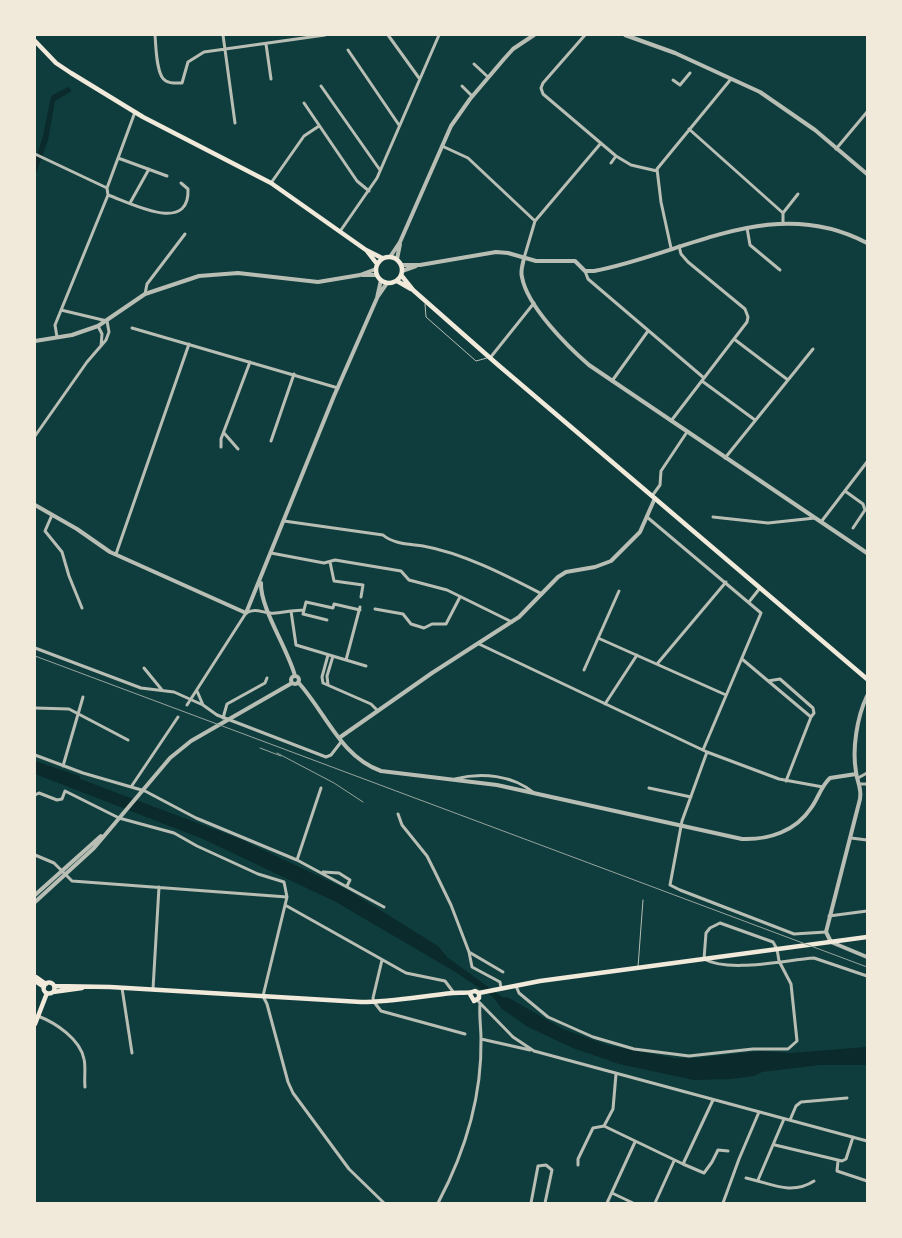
<!DOCTYPE html>
<html>
<head>
<meta charset="utf-8">
<style>
  body { margin:0 }
  #map { position:relative; width:902px; height:1238px; overflow:hidden; background:#0f3d3e; font-family:"Exo 2",sans-serif }
  canvas { display:block }
  .frame { position:absolute; inset:0; border:36px solid #f1e9da; pointer-events:none }
</style>
</head>
<body>
<div id="map">
<canvas width="902" height="1238"></canvas>
<div class="frame"></div>
</div>
<script>
const g = document.querySelector('canvas').getContext('2d');
g.lineJoin = 'round';
function paint(path, color) {
  g.fillStyle = color;
  g.fill(path, 'evenodd');
}
function trace(path, color, width, dash) {
  g.strokeStyle = color;
  g.lineWidth = width;
  g.lineCap = dash ? 'butt' : 'round';
  g.setLineDash(dash || []);
  g.stroke(path);
}
paint(new Path2D(`
  M68 87 72 91 55 101 48 140 35 176V161L43 136 51 96Z
  M35 761 80 776V779L240 839 348 890 438 946 447 957 502 997 509 998 563 1029 607 1045 674 1058H696L761 1051 790 1053 867 1047V1065H820L762 1072 754 1076 731 1079 694 1080 619 1064 573 1048 528 1027 502 1009 493 997 452 970 336 902 203 839 35 774Z`), '#0a2a2b');
trace(new Path2D(`
  M425 304 426 317 476 361 487 358
  M638 967 643 900`), '#b8beb3', 1);
trace(new Path2D(`
  M155 35C156 45 156 77 166 81 171 84 177 83 182 83L188 62 204 52 325 35
  M223 35 235 123
  M388 35 419 78
  M585 35 543 83 541 88 543 94 616 156 631 165 657 171
  M266 44 271 79
  M348 50 399 125
  M474 64 488 77
  M673 80 680 85 690 73
  M321 86 380 170
  M462 86 472 96
  M304 103 357 181 369 191
  M689 129 783 213
  M442 146 468 158 535 221
  M836 149 867 112
  M35 154 107 188
  M118 158 167 176
  M611 163 616 156
  M271 183 304 136 319 126
  M108 195C131 203 190 235 188 189L181 183
  M130 203 149 169
  M783 223V213L798 194
  M747 228 750 245 780 270
  M341 230 377 178 439 35
  M671 248 661 202 657 169 731 79
  M524 258 535 221 601 143
  M585 271 588 279 704 378
  M145 294 147 284 185 234
  M61 310 107 321
  M98 326 102 334 101 346
  M132 328 338 388
  M57 337 55 325 108 195 107 188 135 112
  M490 358 534 303
  M788 380 813 349
  M612 381 648 331
  M702 381 755 420
  M671 421 747 322 748 317 745 309 688 262 681 254 679 246
  M224 433 238 449
  M35 436 87 362 106 340 109 332 107 321
  M271 441 294 374
  M221 447V439L250 362
  M725 458 788 380 734 339
  M845 491 863 504 865 510 853 528
  M652 496 660 485 661 471 687 432
  M52 515 45 531 62 552 69 576 82 608
  M647 517 761 613 703 750
  M713 517 768 523 815 518
  M284 521 383 535C393 544 410 544 423 546 463 553 507 576 542 594
  M821 522 867 462
  M271 553 324 563 335 560 401 571 409 580 447 590 512 622
  M116 554 189 344
  M330 562 334 581 363 585 361 597
  M749 602 760 588
  M375 609 403 614 411 624 424 628 432 624H446L460 597
  M304 610 306 602 333 608 334 604 360 610
  M304 610 303 614 327 620
  M291 611 304 610
  M598 638 726 695
  M479 644 707 752 779 779 823 787
  M35 648 141 688 174 692 203 705
  M328 655 322 677 323 683 371 704 378 711
  M742 659 811 717 786 781
  M346 660 360 607
  M657 664 726 582
  M144 668 162 690
  M584 670 619 591
  M768 681 780 679 813 708 814 713 811 717
  M328 685 327 676 333 656
  M197 691 203 705 217 715 326 757 331 755 341 742
  M605 704 637 655
  M187 705 246 613C256 608 260 612 270 613 276 614 284 612 291 611L296 645 366 666
  M35 708 69 709 128 740
  M223 718 227 704 265 683 267 678
  M707 752 682 821 670 885 680 890 794 934 826 932
  M35 755 83 773 145 791 196 818 297 860 384 907
  M63 766 83 697
  M858 778 867 773
  M455 779C481 772 513 775 534 793
  M860 784H867
  M131 787 178 717
  M649 788 691 797
  M35 795 39 793 57 800 62 799 65 791 119 818 174 833 197 846 258 874 284 882 287 897 263 996 267 1004 288 1082 293 1093 349 1169 384 1203
  M398 814 402 825 427 856 435 872 451 905 469 952 503 972
  M851 838 867 840
  M35 855 54 863 72 881 287 897
  M297 860 321 788
  M323 872 339 873 350 880 347 886
  M285 905 406 973 445 981 454 993
  M829 916 867 911
  M469 952 472 967 500 982 501 988
  M382 960 373 998 374 1002 381 1011 465 1034
  M516 986 519 993 548 1017 593 1037 634 1049 689 1056 753 1049H788L797 1041 791 984 779 961 777 949 773 942 720 923 710 928 706 933 704 959C729 973 785 960 814 958L867 976
  M122 988 132 1053
  M153 989 159 887
  M477 1000 513 1037 534 1051 867 1141
  M38 1016C56 1023 80 1039 84 1059 86 1067 84 1078 85 1087
  M481 1039 530 1050
  M616 1074 613 1109 604 1126 683 1164 713 1100
  M790 1120 796 1106 801 1102 847 1098
  M775 1145 842 1161 846 1159 853 1137
  M838 1161 837 1171 867 1181
  M683 1164 704 1173 712 1162 718 1150 728 1151
  M578 1165V1159L593 1128 604 1126
  M746 1178C770 1183 791 1196 814 1181
  M758 1180 784 1119
  M612 1193 633 1203
  M438 1203C465 1152 482 1097 481 1039 481 1027 479 1016 480 1004
  M531 1203 538 1166 546 1165 552 1170 545 1203
  M607 1203 635 1142
  M655 1203 674 1161
  M723 1203 739 1159 759 1112`), '#b8beb3', 3);
trace(new Path2D(`
  M625 35 675 53 760 92 815 130 867 174
  M390 257 400 242 451 126 470 99 504 59 513 49 534 35
  M524 258C523 264 520 271 522 277 527 306 567 346 589 365L867 553
  M397 259 400 244
  M401 265H420L496 252 508 253 536 261H575L585 271H594C685 254 773 193 867 243
  M402 271 416 266
  M362 275H377
  M378 296 387 283
  M35 341 72 335 98 326 145 294 199 276 238 273 318 282 360 275 376 269
  M35 505 77 529 110 552 246 613 334 396 377 298 381 280
  M261 583C260 608 288 649 295 676
  M291 680a4 4 0 1 1 8 0a4 4 0 1 1-8 0Z
  M298 682C326 713 340 756 381 771L497 785 742 839C769 840 796 831 811 808 818 799 821 786 830 778L856 774
  M867 696C857 717 852 749 856 772 857 782 862 788 860 799L826 932 831 942 867 957
  M339 738 432 673 519 617 558 577 566 572 595 567 611 561 640 532 655 498
  M35 895 101 836
  M35 902 94 848 170 758 191 741 292 683`), '#b8beb3', 4);
trace(new Path2D(`
  M35 41 56 63 71 73 143 117 271 183 366 250 382 258
  M367 251 377 264
  M376 270a13 13 0 1 1 26 0a13 13 0 1 1-26 0Z
  M401 275 413 290 497 364 867 679
  M397 281 411 289
  M36 977 46 984
  M35 981 44 987
  M43.5 988a5.5 5.5 0 1 1 11 0a5.5 5.5 0 1 1-11 0Z
  M54 986 110 987 361 1002C392 1002 422 996 453 993 462 992 468 994 475 991L479 993V998L474 1001 470 994
  M53 992 82 988
  M479 993 540 981 867 937
  M35 1024 47 993`), '#f1e9da', 4.5);
trace(new Path2D(`
  M35 656 867 967
  M260 748 281 756
  M277 753 334 783 363 802`), '#97a49c', 1);
</script>
</body>
</html>
